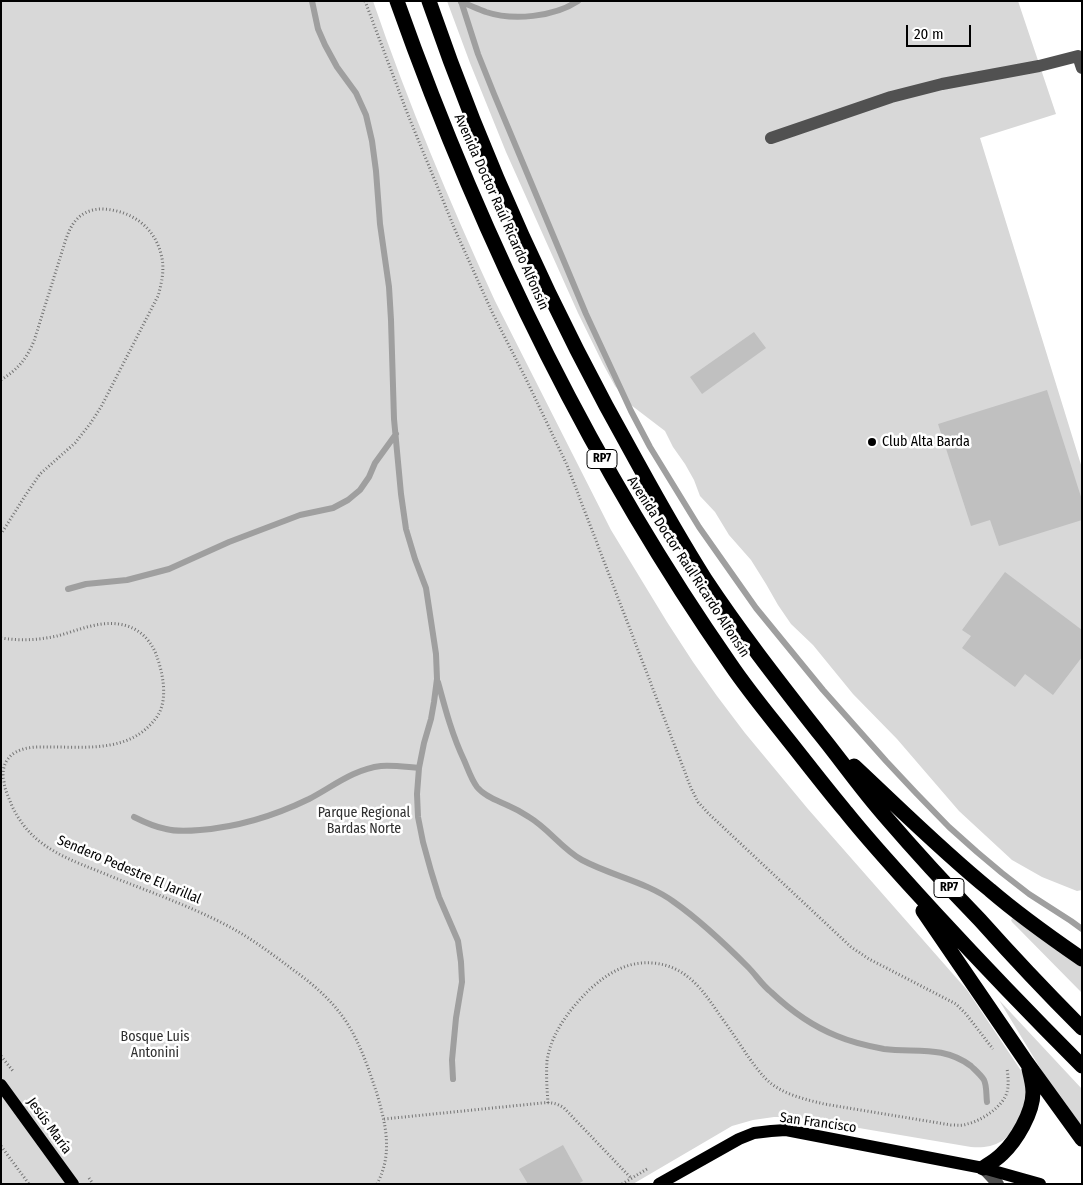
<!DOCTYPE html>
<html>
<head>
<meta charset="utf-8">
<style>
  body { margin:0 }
  #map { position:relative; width:1083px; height:1185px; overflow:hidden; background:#fff; font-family:"Fira Sans Condensed",sans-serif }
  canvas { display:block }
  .frame { position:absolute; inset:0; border:2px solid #000; pointer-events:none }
  .scale { position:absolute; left:906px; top:25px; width:65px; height:22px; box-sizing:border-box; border:2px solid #000; border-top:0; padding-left:6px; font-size:15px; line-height:18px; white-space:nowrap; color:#000; -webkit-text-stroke:4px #fff; paint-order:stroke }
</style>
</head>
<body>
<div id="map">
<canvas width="1083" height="1185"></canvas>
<div class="frame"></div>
<div class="scale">20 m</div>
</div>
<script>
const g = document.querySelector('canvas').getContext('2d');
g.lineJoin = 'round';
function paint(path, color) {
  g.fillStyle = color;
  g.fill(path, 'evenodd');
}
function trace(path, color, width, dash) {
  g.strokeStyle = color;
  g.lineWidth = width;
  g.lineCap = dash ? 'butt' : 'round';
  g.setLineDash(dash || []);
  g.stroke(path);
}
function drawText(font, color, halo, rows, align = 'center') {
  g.font = font + ' "Fira Sans Condensed",sans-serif';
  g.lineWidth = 5;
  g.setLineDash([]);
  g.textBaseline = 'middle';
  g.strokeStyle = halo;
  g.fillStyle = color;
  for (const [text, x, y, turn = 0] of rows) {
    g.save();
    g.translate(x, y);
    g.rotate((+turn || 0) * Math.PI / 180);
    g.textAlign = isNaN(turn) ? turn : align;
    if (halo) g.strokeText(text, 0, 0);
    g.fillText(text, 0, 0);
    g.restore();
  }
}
paint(new Path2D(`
  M1 1H373C408 103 450 203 495 301L611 530 667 622 693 662 717 696 745 733 808 809 967 990 1024 1075C1025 1078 1027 1083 1027 1086 1028 1103 1015 1133 1002 1141 992 1147 982 1148 971 1147L794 1117H774L753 1120 732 1126 633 1184H1Z
  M447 1H1018L1056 114 980 138 1082 468V890L1077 891 1042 877 1012 860 959 811 897 739 853 694 813 645 791 624 778 605 766 584 751 560 729 535 715 512 700 496 694 480 685 464 673 447 665 431 631 405 615 386 603 364 578 313 506 152 470 63Z
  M1013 918 1082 966V993L1012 922 1011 920Z
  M999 1000 1082 1089V1131L1054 1091Z`), '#d8d8d8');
trace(new Path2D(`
  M312 1 318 29 325 45 337 67 356 93 366 115 372 141 376 171 380 224 389 287 391 320 394 419 401 494 406 529 415 559 426 588 436 654 437 679 434 702 431 719 424 743 419 768 417 794 418 817 423 842 431 871 439 897 458 941 461 962 462 982 456 1018 452 1060 453 1079
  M461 1 478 54 494 94 586 314 631 411 650 447 699 527 756 608 823 690 886 761 916 793 949 827 977 852 1002 873 1029 894 1071 921 1082 929
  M461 2C469 5 478 9 486 12 513 21 554 17 578 1
  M68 589 86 584 127 580 169 569 229 542 300 515 333 508 348 500 360 490 369 477 375 463 396 434
  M438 682C445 708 452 735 464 760 468 769 471 779 477 787 485 797 499 801 509 806 516 809 523 813 529 817 549 829 562 849 582 860 612 876 647 882 674 902 701 921 725 944 748 967 756 975 762 985 771 992 790 1010 812 1026 837 1036 851 1042 868 1046 884 1049 915 1053 943 1045 971 1066 975 1070 981 1075 984 1080 987 1086 986 1095 987 1102
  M134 817C144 822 155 827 166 829 177 832 189 831 200 830 238 827 274 816 309 799 332 787 354 769 381 766 393 765 406 767 419 768`), '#9f9f9f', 6);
paint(new Path2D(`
  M754 332 766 348 702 394 690 377Z
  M1047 390 1082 500V520L999 546 990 520 971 526 938 424Z
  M1005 572 1082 630V657L1053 695 1025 674 1015 687 962 648 971 636 962 630Z
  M563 1145 583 1181 578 1184H528L519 1169Z`), '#c0c0c0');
trace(new Path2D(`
  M365 1 408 115 456 232 492 312 526 379 567 465 691 788 698 802 708 813 851 947 869 959 956 1004 966 1014 993 1049
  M1 380C18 369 26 360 34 341L65 242C68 233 71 225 78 218 84 212 93 209 102 209 130 210 154 226 161 254 165 268 162 282 158 296L101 407 90 424 75 443 40 474 25 496 1 534
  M1 638C20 641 39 640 57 636 76 631 98 621 118 624 136 626 149 637 156 654 163 673 169 701 156 718 131 752 89 747 52 747 40 747 27 746 16 752 5 758 1 770 4 782 5 791 9 798 12 806 33 851 73 860 115 878 153 893 192 907 228 926 251 938 272 954 292 969 313 984 333 1001 347 1023 361 1045 369 1070 377 1094 386 1125 393 1154 377 1184
  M1 1056 13 1071
  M548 1103C547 1089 546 1075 547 1061 551 1033 570 1009 589 990 608 973 627 961 653 963 686 966 702 989 719 1014 729 1028 738 1041 747 1055 753 1063 759 1072 766 1079 781 1094 804 1099 824 1104L951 1125C957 1125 962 1126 967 1124 981 1121 1003 1107 1007 1092 1009 1085 1008 1076 1007 1068
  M384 1119 542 1103C550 1102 557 1103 564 1108L631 1178
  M1 1146 29 1184
  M89 1178 93 1184
  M622 1184 647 1169`), '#737373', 3, [1, 2.5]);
trace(new Path2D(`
  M771 138 891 97 942 84 1039 66 1078 56 1082 68
  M983 1168 998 1184`), '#515151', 12);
trace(new Path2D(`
  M1 1085 73 1184
  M659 1184 739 1139 754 1133 771 1131 786 1130 983 1168 1040 1184`), '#000', 12);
trace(new Path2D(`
  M397 1C480 235 589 461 731 665 748 690 767 713 786 737 806 762 825 787 846 812 874 847 905 880 935 913 983 965 1032 1016 1082 1066
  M429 1C484 161 554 315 637 462 659 502 681 541 705 579 740 632 780 683 819 733 841 760 861 789 884 815 915 851 947 886 980 920 1013 957 1047 993 1082 1028
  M854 766C899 808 942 851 990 890 1019 915 1050 937 1082 959
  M923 911 1027 1063 1082 1139
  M983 1168C989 1164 996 1160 1002 1154 1016 1141 1033 1113 1033 1092 1033 1085 1031 1077 1029 1069`), '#000', 15);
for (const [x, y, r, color] of [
  [872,442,5,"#000"]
]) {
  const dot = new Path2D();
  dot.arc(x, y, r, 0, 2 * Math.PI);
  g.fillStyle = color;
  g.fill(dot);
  trace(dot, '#fff', 2);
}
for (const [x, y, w] of [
  [602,459,30],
  [949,888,30]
]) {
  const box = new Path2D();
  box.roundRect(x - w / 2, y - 9.5, w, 19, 4);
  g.fillStyle = '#fff';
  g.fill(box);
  trace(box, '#000', 1);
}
drawText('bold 12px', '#000', null, [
  ["RP7",602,459],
  ["RP7",949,888]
]);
drawText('14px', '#000', '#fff', [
  ["Avenida Doctor Raúl Ricardo Alfonsín",501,212,66],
  ["Avenida Doctor Raúl Ricardo Alfonsín",688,567,57],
  ["Sendero Pedestre El Jarillal",129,870,23],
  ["San Francisco",818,1123,8],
  ["Jesús María",49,1126,54]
]);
drawText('14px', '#000', '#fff', [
  ["Club Alta Barda",882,442]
], 'left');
drawText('14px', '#2f2f2f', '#fff', [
  ["Parque Regional",364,813],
  ["Bardas Norte",364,829],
  ["Bosque Luis",155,1037],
  ["Antonini",155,1053]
]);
</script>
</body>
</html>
